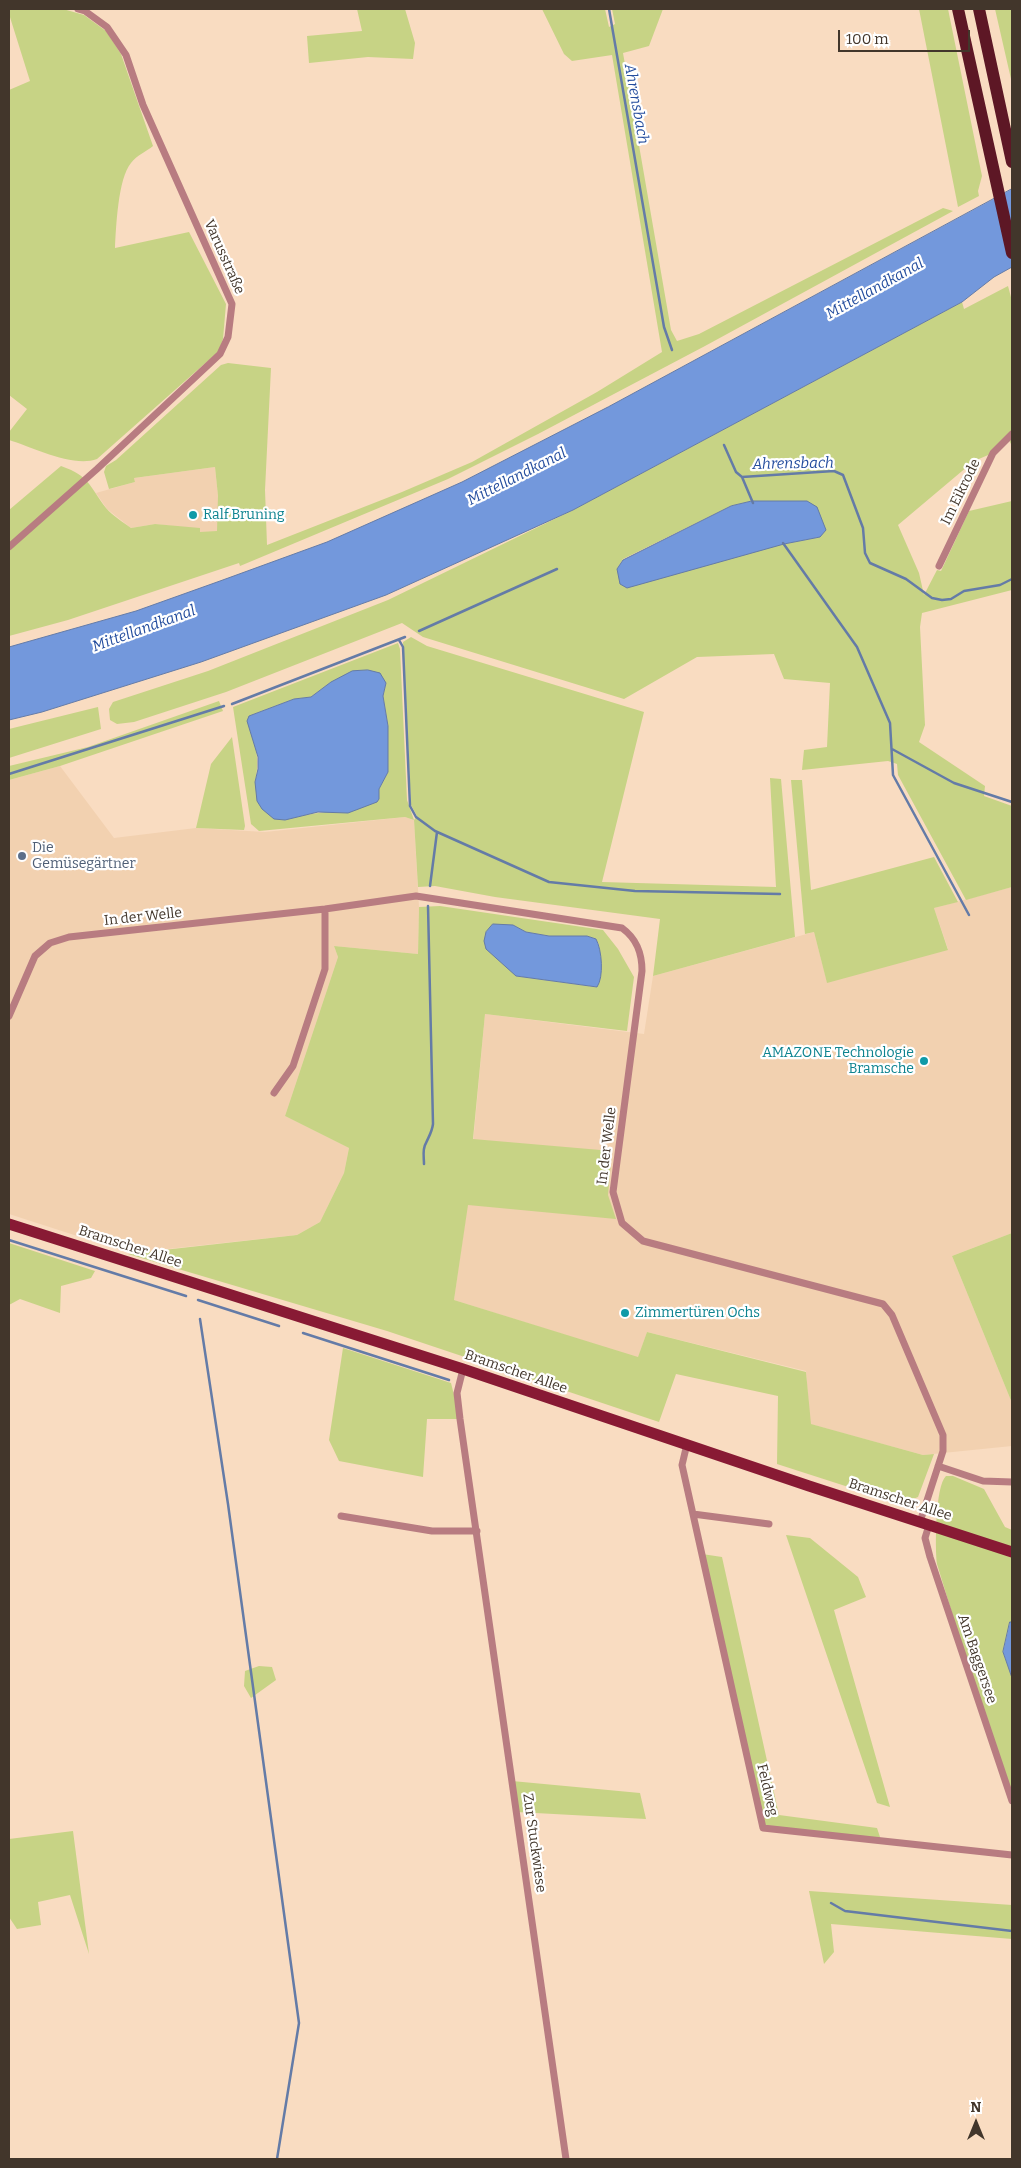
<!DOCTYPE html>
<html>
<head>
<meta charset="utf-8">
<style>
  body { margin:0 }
  #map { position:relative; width:1021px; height:2168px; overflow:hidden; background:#f9dcc1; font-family:Bitter,serif }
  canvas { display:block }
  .frame { position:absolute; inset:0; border:10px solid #42362b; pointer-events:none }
  .north { position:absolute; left:951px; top:2098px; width:50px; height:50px; -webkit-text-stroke:4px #fff; paint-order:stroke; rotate:0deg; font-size:14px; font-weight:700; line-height:20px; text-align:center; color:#42362b }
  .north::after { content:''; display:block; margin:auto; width:18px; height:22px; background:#42362b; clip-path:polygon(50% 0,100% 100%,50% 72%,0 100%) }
  .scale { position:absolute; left:838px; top:30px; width:132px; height:22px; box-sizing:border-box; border:2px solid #42362b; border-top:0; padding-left:6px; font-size:15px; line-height:18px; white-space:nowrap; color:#42362b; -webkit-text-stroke:4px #fff; paint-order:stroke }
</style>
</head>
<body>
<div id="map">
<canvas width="1021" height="2168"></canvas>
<div class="frame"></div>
<div class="north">N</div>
<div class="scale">100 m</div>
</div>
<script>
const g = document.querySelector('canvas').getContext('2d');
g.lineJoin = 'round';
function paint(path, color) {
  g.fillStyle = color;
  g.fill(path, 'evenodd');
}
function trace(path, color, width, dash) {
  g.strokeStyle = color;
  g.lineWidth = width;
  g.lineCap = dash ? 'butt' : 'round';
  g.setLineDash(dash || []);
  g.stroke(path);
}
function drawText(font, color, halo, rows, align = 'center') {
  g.font = font + ' Bitter,serif';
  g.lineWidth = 4.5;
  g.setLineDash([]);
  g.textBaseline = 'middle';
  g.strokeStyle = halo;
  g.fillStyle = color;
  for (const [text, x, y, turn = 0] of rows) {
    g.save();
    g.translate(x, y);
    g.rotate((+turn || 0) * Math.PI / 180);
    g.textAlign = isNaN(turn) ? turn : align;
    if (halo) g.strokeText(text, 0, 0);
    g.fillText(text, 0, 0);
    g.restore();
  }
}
paint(new Path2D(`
  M215 467 218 496V532H200V529L155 524 131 528 107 509 96 493 135 482 134 478Z
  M60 766 114 838 196 828 265 832 405 817 414 820 419 907 418 954 334 946 338 957 285 1116 349 1148 344 1173 320 1222 297 1235 130 1253 9 1214V780Z
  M1012 887V1233L952 1256 1012 1403V1446L923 1455 810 1424 806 1371 647 1332 638 1358 454 1300 467 1208 485 1014 644 1034 653 976 814 932 827 982 948 949 934 908Z`), '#f2d1b0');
paint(new Path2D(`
  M9 9H63L84 15 106 31 121 54 153 146C147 151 136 156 131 163 118 178 116 228 115 248L189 232 226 304 223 339 219 351 97 459C73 468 32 447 9 440V432L27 409 9 395V90L30 81 9 14Z
  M357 9H405L415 43 413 59 368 57 309 63 307 36 362 31Z
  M542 9H605L609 27 615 24 612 9H663L649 46 623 53 671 330 677 341 699 334 943 208 953 211 705 346 538 434 448 479 240 566 239 563 68 620 9 636V510L61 466C90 476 89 486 106 508 113 516 123 522 131 528L155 524 200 528V532L217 531 218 496 215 467 134 478 135 482 109 489 104 472 106 466 116 460 221 365 228 363 271 368 265 490 267 545 402 492 472 462 597 392 662 352 612 55 572 61 564 54Z
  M919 9H948L982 176 978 191 979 196 958 207Z
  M995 9H1012V85L1011 79Z
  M1008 286 1012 301V446L1008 438 993 453 974 461 898 525 919 573 924 595 937 570 941 571 969 511 1012 501V590L922 613 920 627 925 725 919 742 985 786 984 796 1012 806V887L966 900 898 775 897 764 888 761 802 770 804 750 827 747 830 683 784 679 774 654 697 657 624 699 423 637 402 623 226 692 134 722 117 724 110 720 109 709 113 702 208 671 388 600 573 510 962 302 964 309ZM752 501 820 537 784 544 617 569 623 559 731 506Z
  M411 637 427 646 644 712 602 882 776 887 770 778 781 779 795 937 653 976 660 919 495 897 435 886 418 887 414 820 405 817 259 831 251 824 233 707 398 643 400 649 407 800 414 820 417 816 411 805 403 642ZM331 682 386 683 383 696 388 726 386 749 388 762V772L379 789V799C349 813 316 810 285 820L255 782C261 759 254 738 249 716L294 699 311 697Z
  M219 701 223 711 60 766 9 780V766L88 747Z
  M98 707 101 729 9 758V729Z
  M232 737 245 826 244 830 196 828 211 764Z
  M791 780H802L811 890 934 857 958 902 934 908 948 950 827 983 814 932 805 934Z
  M440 906 603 930 618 949 634 977 627 1031 485 1014 473 1139 612 1151 608 1195 616 1219 468 1205 454 1300 638 1357 647 1332 806 1372 811 1424 923 1455 934 1454 918 1497 903 1503 895 1502 777 1464 778 1396 676 1374 659 1422 387 1331 128 1254 297 1235 320 1222 344 1173 349 1148 285 1116 338 957 334 946 418 954 419 907ZM513 925 526 932 549 936H587L596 939 599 945 596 987 516 976Z
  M1012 1233V1403L952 1256Z
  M9 1243 95 1271 91 1278 61 1286 60 1313 20 1299 9 1305Z
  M343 1348 451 1383 460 1419H427L423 1477 339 1461 329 1440Z
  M946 1476H953L984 1489 1005 1527 1012 1530V1622H1010L1003 1652 1012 1678V1799L986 1724 937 1564C935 1549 935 1486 946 1476Z
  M786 1535 810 1538 858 1577 866 1597 834 1610 890 1807 877 1803Z
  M702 1554 722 1557 779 1815 877 1828 881 1840 763 1828Z
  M259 1666 272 1667 276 1680 251 1698 244 1686 245 1671Z
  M512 1781 640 1793 646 1819 517 1812Z
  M73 1831 89 1954 70 1895 38 1902 41 1925 17 1929 9 1917V1839Z
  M809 1891 1012 1905V1939L831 1924 834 1952 824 1964Z`), '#c7d385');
const water = new Path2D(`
  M1012 189V267L994 277 962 302 573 510 386 595 201 662 42 712 9 720V647L136 611 220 581 327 542 462 482 608 407Z
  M752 501H807L817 507 826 530 820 537 784 544 627 588 620 584 617 569 623 560 731 506Z
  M368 670 380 673 386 683 383 696 388 726V772L379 789V799L377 802 348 813 318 812 285 820 274 819 262 809 257 801 255 782 258 769V757L247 721 249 716 294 699 311 697 331 682 352 671Z
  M493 924 513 925 526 932 549 936H587L596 939C602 950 604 977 597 987L516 976 486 949 484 941 486 932Z
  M1010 1622H1012V1678L1003 1652Z`);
paint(water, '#7398dc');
trace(water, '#647ba7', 1);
trace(new Path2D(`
  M609 9 664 327 672 350
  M724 445 736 472 742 477 834 471 843 475 863 528 865 553 870 563 906 579 932 598 942 600 951 599 964 591 1000 585 1012 579
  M742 477 753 503
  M783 543 857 647 890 723 893 775 969 915
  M419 631 557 569
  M399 640 403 647 410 806 416 817 435 831 549 882 635 891 780 894
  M232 704 405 637
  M892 749 954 783 1012 802
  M9 774 224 706
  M430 886 437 832
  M424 1164C424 1157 422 1149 426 1143 429 1136 432 1132 433 1124L428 906
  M9 1240 186 1296
  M198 1300 279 1326
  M200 1319 228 1504 299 2023 277 2159
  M303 1333 449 1380
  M831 1903 845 1911 1012 1931`), '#647ba7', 2.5);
trace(new Path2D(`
  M9 547 97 469 220 354 228 337 232 304 143 105 126 55 107 27 85 11 78 9
  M939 566 993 453 1012 434
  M9 1016 35 956 50 943 69 937 325 909 416 896 622 928C637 939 642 953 642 971L613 1192 622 1223 643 1241 883 1304 892 1315 943 1435V1451L920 1522
  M274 1093 293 1066 325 969V909
  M463 1369 457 1393 460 1419 566 2159
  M687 1444 682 1465 763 1828 1012 1855
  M938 1466 983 1481 1012 1482
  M693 1514 769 1524
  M341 1516 432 1531H477
  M929 1525 925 1538 930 1557 1012 1801`), '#b87c81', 7);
trace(new Path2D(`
  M9 1224 463 1369 809 1486 1012 1552`), '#881a34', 11);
trace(new Path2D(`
  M958 9 1012 253
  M979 9 1012 162`), '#5d1725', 12);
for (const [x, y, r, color] of [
  [193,515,5,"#0f9aa8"],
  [22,856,5,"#5c6f8a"],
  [924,1061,5,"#0f9aa8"],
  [625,1313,5,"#0f9aa8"]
]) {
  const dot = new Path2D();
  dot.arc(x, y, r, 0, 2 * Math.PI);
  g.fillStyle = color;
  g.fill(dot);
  trace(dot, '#fff', 2);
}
drawText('14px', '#42362b', '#fff', [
  ["Varusstraße",224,257,66],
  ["Im Eikrode",961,492,-64],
  ["In der Welle",143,917,-6],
  ["In der Welle",607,1146,-83],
  ["Bramscher Allee",130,1247,18],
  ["Bramscher Allee",516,1372,19],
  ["Bramscher Allee",900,1500,18],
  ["Am Baggersee",977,1659,71],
  ["Feldweg",767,1790,77],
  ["Zur Stuckwiese",534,1843,82]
]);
drawText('14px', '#0d838f', '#fff', [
  ["Ralf Bruning",203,515],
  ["AMAZONE Technologie",914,1053,"right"],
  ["Bramsche",914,1069,"right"],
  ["Zimmertüren Ochs",635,1313]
], 'left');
drawText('14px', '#4e5e75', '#fff', [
  ["Die",32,848],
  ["Gemüsegärtner",32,864]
], 'left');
drawText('italic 15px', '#244d9e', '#fff', [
  ["Ahrensbach",636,104,80],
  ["Mittellandkanal",875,289,-29],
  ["Ahrensbach",793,464,-1],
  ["Mittellandkanal",517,477,-27],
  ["Mittellandkanal",144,629,-20]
]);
</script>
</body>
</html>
